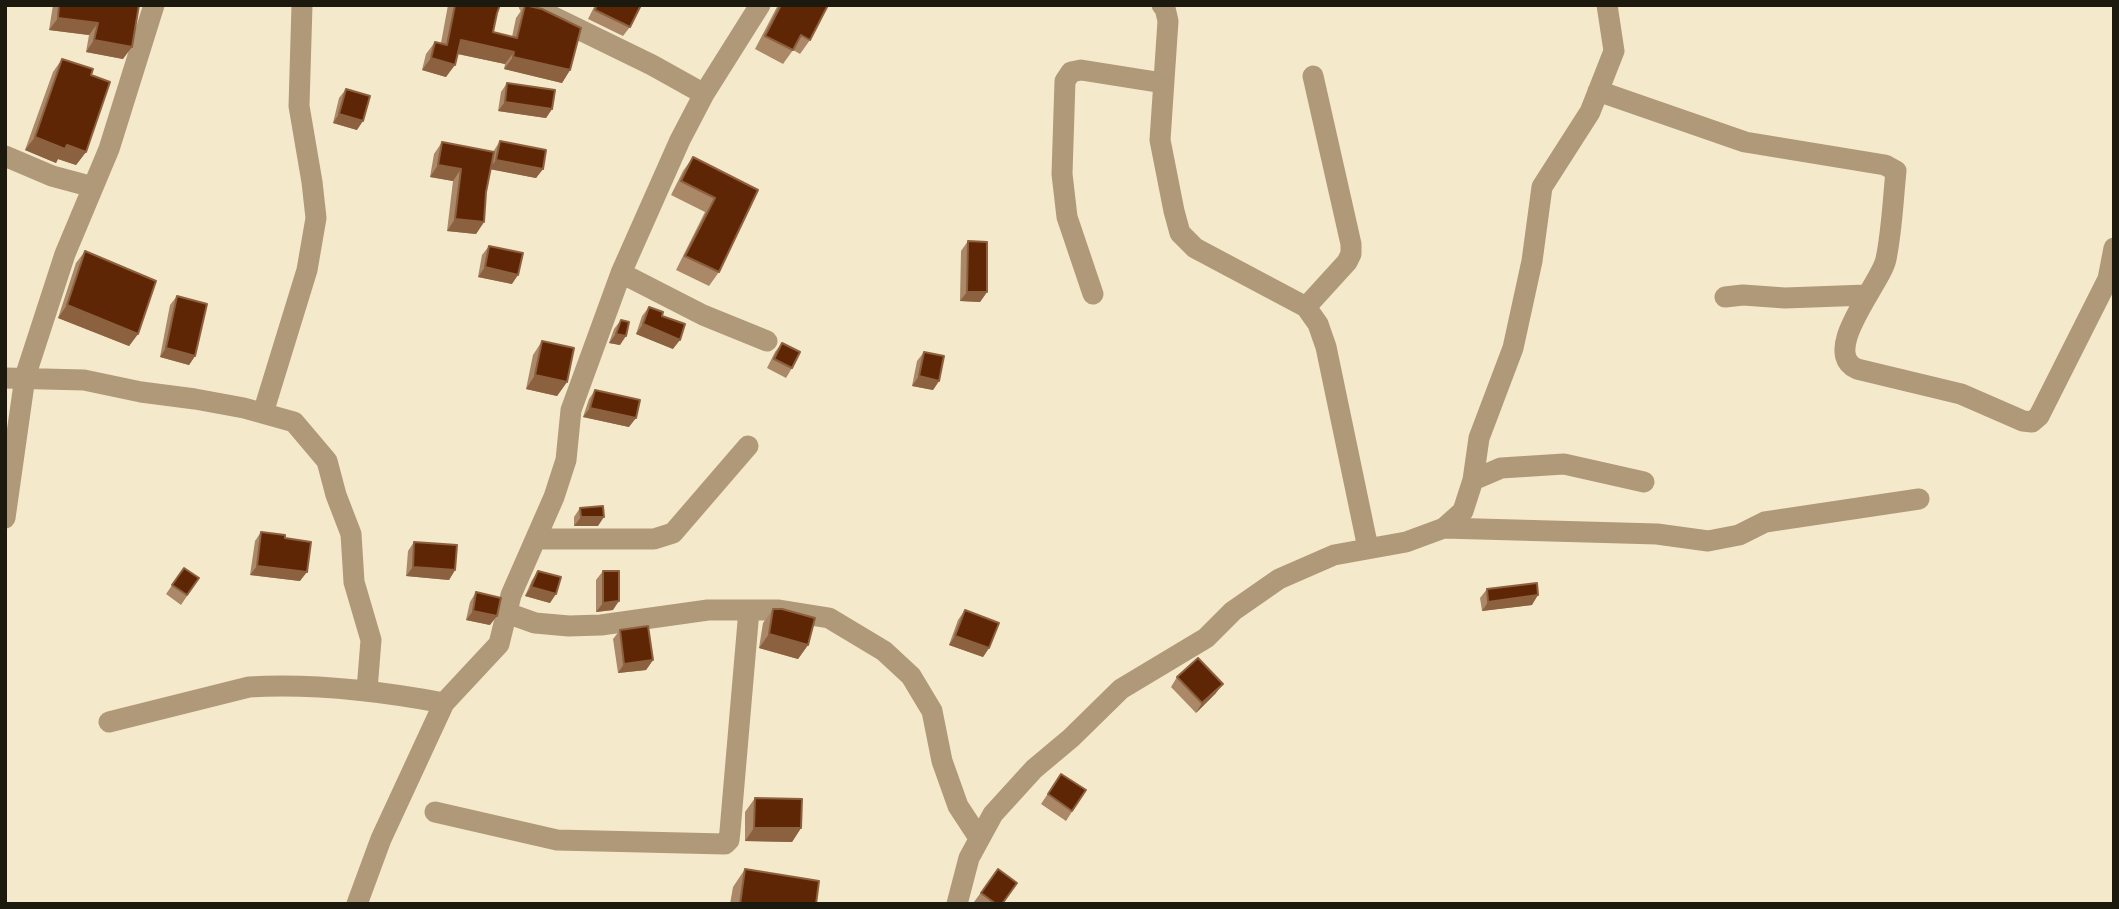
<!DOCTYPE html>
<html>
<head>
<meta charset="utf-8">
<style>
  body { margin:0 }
  #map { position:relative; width:2119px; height:909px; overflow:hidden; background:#f4eacb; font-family:Manrope,sans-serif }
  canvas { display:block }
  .frame { position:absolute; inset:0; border:7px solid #1c190e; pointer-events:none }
</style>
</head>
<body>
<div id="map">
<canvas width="2119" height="909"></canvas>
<div class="frame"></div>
</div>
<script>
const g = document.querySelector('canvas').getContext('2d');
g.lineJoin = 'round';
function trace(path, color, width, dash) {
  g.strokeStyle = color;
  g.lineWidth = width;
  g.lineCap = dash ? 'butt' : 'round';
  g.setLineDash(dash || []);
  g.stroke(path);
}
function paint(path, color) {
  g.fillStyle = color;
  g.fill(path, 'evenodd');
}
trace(new Path2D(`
  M529 5 652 65 704 94
  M1162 5 1165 8 1168 21 1160 140 1174 211 1180 233 1195 248 1306 307 1318 324 1326 347 1368 548
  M1598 91 1745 142 1885 165 1896 171C1893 200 1892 230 1886 259 1882 282 1819 352 1857 369L1961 394 2023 421 2032 422 2039 416 2108 279 2114 248
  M5 156 52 176 93 187
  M621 273 703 315 767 341
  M1093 294 1067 217 1062 174 1065 81 1071 72 1081 70 1163 83
  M1725 297 1743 295 1785 298 1867 295
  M1306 307 1347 262 1351 254V244L1313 76
  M5 378 84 380 141 392 195 399 244 408 294 422 327 461 336 495 351 534 354 582 371 640 367 690
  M263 413 307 270 316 218 312 182 299 106 302 5
  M1473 480 1501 468 1564 464 1644 482
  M5 518 25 377 65 254 109 149 154 5
  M1444 528 1657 534 1708 541 1739 535 1765 522 1919 499
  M536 539H654L673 533 748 446
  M507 613 535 623 569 626 601 625 708 610H779L829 618 884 651 911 676 932 711 942 761 958 806 979 838
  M109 722 249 687C314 683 380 691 444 703
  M435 812 557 840 725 844 729 840 730 831 749 610
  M357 904 381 839 444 703 499 644 511 595 554 497 566 460 571 410 621 273 680 140 704 94 760 5
  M957 904 969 858 993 814 1034 769 1071 738 1121 689 1206 638 1233 611 1279 579 1334 555 1406 542 1444 528 1463 511 1473 480 1479 438 1513 348 1532 261 1542 187 1590 112 1614 51 1607 5`), '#b09979', 21);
paint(new Path2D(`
  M53 5H139L123 59 86 52 89 35 49 30Z
  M448 5H500L497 13 493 32 512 37 516 18 525 5 570 70 562 83 504 69 505 64 458 54 446 77 422 70 426 54 435 42 441 43Z
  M595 5H637L630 27 623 36 588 19Z
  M778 5H828L810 40 800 54 793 50 783 64 755 49Z
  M62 59 91 75 86 152 76 165 58 159 56 163 25 150 53 72Z
  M507 83 552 109 546 118 498 111 501 92Z
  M346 89 357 130 333 123 339 98Z
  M500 141 543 169 536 178 491 169 486 192 484 222 476 234 447 231 453 181 430 177 434 154 442 142 493 152Z
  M693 157 758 190 719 272 709 286 676 270 705 212 671 195 683 171Z
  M968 241 987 292 980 302 960 301 961 251Z
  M489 246 512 284 478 277 482 255Z
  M85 251 138 334 129 346 58 318 76 263Z
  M177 296 195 356 189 365 160 357 170 305Z
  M649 307 662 316 673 349 636 334 642 316Z
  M621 320 620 345 609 343 614 329Z
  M542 341 567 382 557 396 526 389 533 355Z
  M782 343 792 368 786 378 767 368 775 352Z
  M924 352 939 381 933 390 912 386 917 361Z
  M595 390 629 427 583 417 589 399Z
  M580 508 598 526H574V517Z
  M261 532 285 538 300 581 250 575 255 541Z
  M414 542 455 570 449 580 406 576 408 551Z
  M184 568 199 578 181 605 166 594Z
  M538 571 550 603 525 596 532 580Z
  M603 571 613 610 596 612V580Z
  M1487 589 1532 605 1482 611 1480 598Z
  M476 592 490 625 466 620 470 602Z
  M773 609 808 645 798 659 759 648 763 623Z
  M965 610 989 648 983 657 949 645 958 620Z
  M620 630 653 660 646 670 618 673 613 639Z
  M1177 677 1216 693 1196 713 1171 687Z
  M1061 774 1086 790 1066 821 1041 804Z
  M755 798 801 828 792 842 745 841V812Z
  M745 869 816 904H730L733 887Z
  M998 869 1002 904H977L974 902Z`), '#aa8868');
paint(new Path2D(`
  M58 18 98 23 89 35 49 30Z
  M94 40 132 47 123 59 86 52Z
  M461 40 514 52 505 64 453 53Z
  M513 57 570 70 562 83 504 69Z
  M431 58 455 65 446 77 422 70Z
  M505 102 552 109 546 118 498 111Z
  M339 114 363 121 357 130 333 123Z
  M35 137 67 145 86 152 76 165 58 159 56 163 25 150Z
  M496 160 543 169 536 178 489 169Z
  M438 165 461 169 453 181 430 177Z
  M455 219 484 222 476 234 447 231Z
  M485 267 518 275 512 284 478 277Z
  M967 292H987L980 302 960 301Z
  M67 305 138 334 129 346 58 318Z
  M643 324 680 340 673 349 636 334Z
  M616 334 626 336 620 345 609 343Z
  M166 348 195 356 189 365 160 357Z
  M535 375 567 382 557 396 526 389Z
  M919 376 939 381 933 390 912 386Z
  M590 408 636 418 629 427 583 417Z
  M581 517H604L598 526H574Z
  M257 566 307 572 300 581 250 575Z
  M413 567 455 570 449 580 406 576Z
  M531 587 556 594 550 603 525 596Z
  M1538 595 1532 605 1482 611 1488 602Z
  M619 601 613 610 596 612 603 603Z
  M473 611 497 616 490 625 466 620Z
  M769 634 808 645 798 659 759 648Z
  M955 636 989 648 983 657 949 645Z
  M653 660 646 670 618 673 624 664Z
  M1223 684 1216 693 1196 713 1202 703Z
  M754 828H801L792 842 745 841Z`), '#8c6140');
const building = new Path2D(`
  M59 5H139L132 47 94 40 98 23 58 18Z
  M455 5H500L497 13 493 32 517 38 525 5 542 9 581 28 570 70 513 57 514 52 461 40 455 65 431 58 435 42 447 45Z
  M597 5H637L640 7 630 27 595 10Z
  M781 5H828L810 40 801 35 793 50 765 36Z
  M62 59 93 69 91 75 110 82 86 152 67 145 65 149 35 137Z
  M507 83 555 90 552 109 505 102Z
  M346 89 370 96 363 121 339 114Z
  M500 141 546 150 543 169 496 160Z
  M442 142 494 152 486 192 484 222 455 219 461 169 438 165Z
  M693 157 758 190 719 272 685 256 715 198 681 181Z
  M968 241 987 242V292H967Z
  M489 246 523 253 518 275 485 267Z
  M85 251 156 281 138 334 67 305Z
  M177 296 207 304 195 356 166 348Z
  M649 307 663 312 662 316 685 324 680 340 643 324Z
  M621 320 629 322 626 336 616 334Z
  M542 341 574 348 567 382 535 375Z
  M782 343 800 352 792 368 774 359Z
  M924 352 944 356 939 381 919 376Z
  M595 390 640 400 636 418 590 408Z
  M603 506 604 517H581L580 508Z
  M261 532 285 535V538L311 542 307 572 257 566Z
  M414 542 457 545 455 570 413 567Z
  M184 568 199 578 187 595 172 585Z
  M538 571 561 577 556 594 531 587Z
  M603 571H619V601L603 603Z
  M1537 583 1538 595 1488 602 1487 589Z
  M476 592 501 598 497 616 473 611Z
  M773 609H782L815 618 808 645 769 634Z
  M965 610 999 623 989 648 955 636Z
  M648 626 653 660 624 664 620 630Z
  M1198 658 1223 684 1202 703 1177 677Z
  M1061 774 1086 790 1072 811 1048 794Z
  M755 798 802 799 801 828H754Z
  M745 869 819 881 816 904H740Z
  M998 869 1017 883 1002 904H996L981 893Z`);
paint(building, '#5f2605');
trace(building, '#8c6140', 2);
</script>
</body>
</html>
